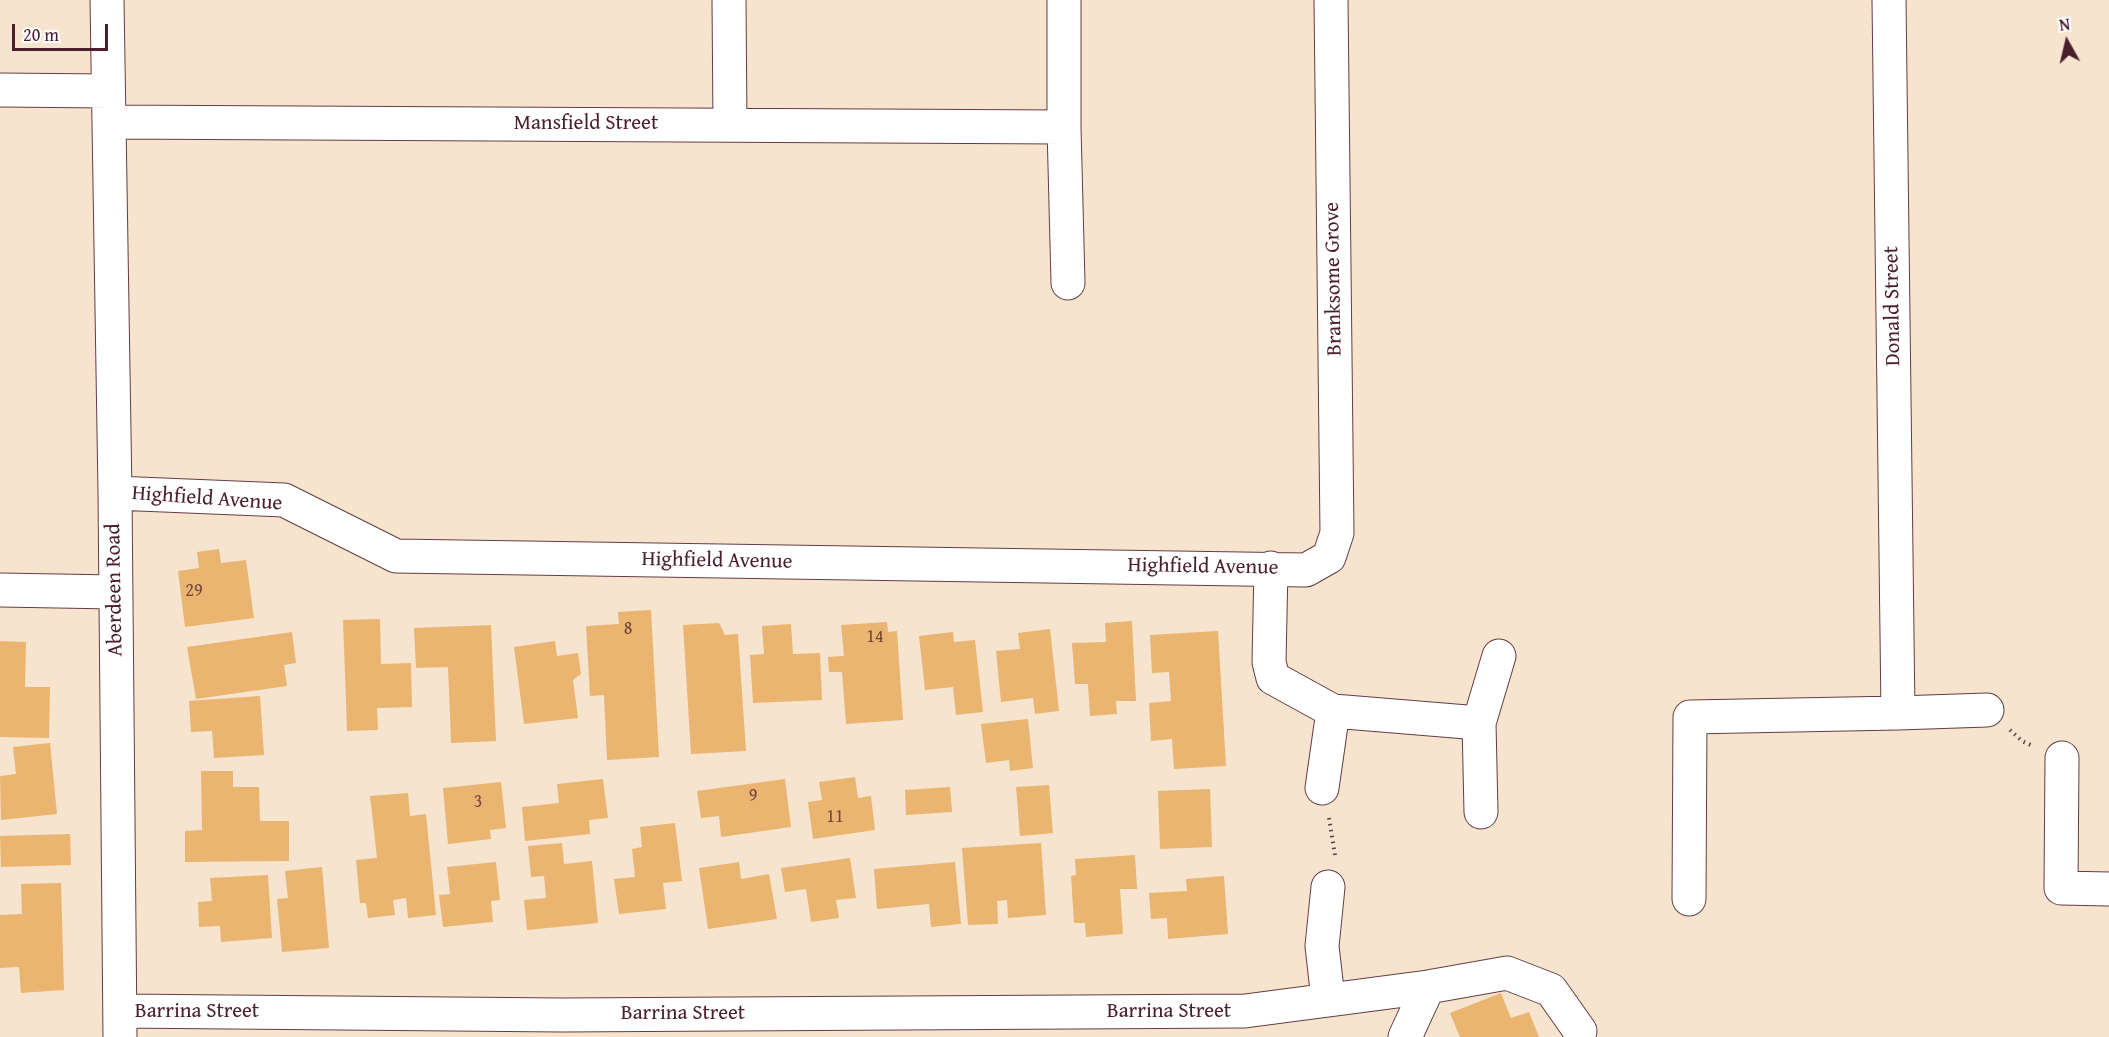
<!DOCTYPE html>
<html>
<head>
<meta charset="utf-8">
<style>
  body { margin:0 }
  #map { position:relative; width:2109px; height:1037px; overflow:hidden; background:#f6e4ce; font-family:"Gentium Book Plus",serif }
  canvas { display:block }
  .north { position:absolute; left:2037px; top:12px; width:60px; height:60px; -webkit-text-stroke:4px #fff; paint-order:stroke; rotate:352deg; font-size:16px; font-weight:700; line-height:24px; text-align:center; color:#4a1f2b }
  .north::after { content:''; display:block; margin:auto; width:21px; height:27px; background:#4a1f2b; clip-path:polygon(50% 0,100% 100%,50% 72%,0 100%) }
  .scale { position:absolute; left:12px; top:24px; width:96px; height:27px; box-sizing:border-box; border:3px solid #4a1f2b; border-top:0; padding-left:8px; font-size:18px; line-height:21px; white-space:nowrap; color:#4a1f2b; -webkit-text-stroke:4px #fff; paint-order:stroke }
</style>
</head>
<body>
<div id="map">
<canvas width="2109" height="1037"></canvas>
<div class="north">N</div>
<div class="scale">20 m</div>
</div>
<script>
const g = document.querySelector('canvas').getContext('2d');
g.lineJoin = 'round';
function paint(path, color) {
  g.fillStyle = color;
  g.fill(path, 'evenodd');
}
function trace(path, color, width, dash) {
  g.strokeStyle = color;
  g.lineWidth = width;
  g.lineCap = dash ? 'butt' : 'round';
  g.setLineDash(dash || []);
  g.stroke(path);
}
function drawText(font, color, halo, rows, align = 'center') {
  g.font = font + ' "Gentium Book Plus",serif';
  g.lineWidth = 4.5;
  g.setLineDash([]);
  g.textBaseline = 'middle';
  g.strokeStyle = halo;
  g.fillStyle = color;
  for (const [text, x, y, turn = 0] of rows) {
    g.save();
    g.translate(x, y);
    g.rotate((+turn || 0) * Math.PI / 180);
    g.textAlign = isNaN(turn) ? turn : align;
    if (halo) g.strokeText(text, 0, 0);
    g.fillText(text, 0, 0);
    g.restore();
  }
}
paint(new Path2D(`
  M219 549 221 563 246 560 254 618 185 627 178 571 199 568 197 552Z
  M651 610 659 757 607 760 604 695 590 696 586 626 619 624 618 612Z
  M380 619 381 664 411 663 412 707 377 708 378 730 347 731 343 620Z
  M1132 621 1136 701H1116L1117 714 1090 716 1088 684H1075L1072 643 1106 642 1105 623Z
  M887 622 888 632 897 631 903 720 846 724 842 672H829L828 657 844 656 841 625Z
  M719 623 725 635 738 634 746 751 691 754 683 625Z
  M791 624 793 654 820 653 822 700 753 703 750 655 764 654 762 626Z
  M491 625 496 741 451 743 448 667 416 668 414 628Z
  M1050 629 1059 711 1035 714 1033 698 1001 702 996 651 1020 649 1018 633Z
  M1218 631 1226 766 1174 769 1172 739 1151 741 1149 703 1171 701 1169 672 1152 673 1150 635Z
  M292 632 296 663 284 665 287 686 196 699 187 647Z
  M953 632 954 642 975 640 983 712 956 715 953 687 925 690 919 636Z
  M0 641 26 642 25 687H50L49 738 0 737Z
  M555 641 557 656 578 653 581 674 573 680 578 718 524 724 514 647Z
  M260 696 264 755 214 758 212 731 191 732 189 701Z
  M1028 719 1033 768 1010 771 1009 760 986 763 981 724Z
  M50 743 57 814 1 820 0 776 16 774 13 747Z
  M201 771H233V787H259L260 821H289V861L185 862V831L202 830Z
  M855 777 858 798 871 796 875 830 813 839 808 802 822 800 819 782Z
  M603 779 608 818 589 820 590 834 525 841 522 807 559 803 557 784Z
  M785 779 791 827 721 837 719 816 701 818 697 791Z
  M501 782 506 828 490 830 491 839 448 844 443 788Z
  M1049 785 1053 833 1020 836 1016 787Z
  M950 787 952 812 906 815 905 790Z
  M1210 789 1212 847 1160 849 1158 791Z
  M408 793 410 816 426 814 436 915 408 918 406 898 393 900 395 915 368 918 366 903H360L356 860 377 858 370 796Z
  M675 823 682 881 663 883 666 909 619 914 614 879 635 877 632 849 642 847 640 827Z
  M70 834 71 865 1 867 0 836Z
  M562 843 564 864 592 861 598 923 527 930 524 900 546 898 544 876 531 877 528 846Z
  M1041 843 1046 915 1008 918 1007 900 997 901 998 924 968 925 962 848Z
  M1135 855 1137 889H1120L1123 934 1086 937 1085 923H1074L1071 876 1076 875 1075 859Z
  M850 858 856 898 836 900 839 918 811 922 806 889 785 892 781 868Z
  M496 862 500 900 491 901 493 922 443 927 439 895 450 894 447 867Z
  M739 862 741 879 769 874 777 919 708 929 699 868Z
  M955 862 961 924 931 927 929 904 877 909 874 869Z
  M322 867 329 948 282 952 277 899 288 898 285 871Z
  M268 875 272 938 221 942 220 926 199 927 198 902 212 901 210 878Z
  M1224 876 1228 934 1168 939 1167 918 1151 919 1149 893 1187 891 1186 879Z
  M61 883 64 990 21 993 19 967 0 968V915L22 914 21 884Z
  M1501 993 1511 1018 1529 1012 1539 1037H1460L1450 1013Z`), '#e9b571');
const minor = new Path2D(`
  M107 0 115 493 120 1037
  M729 0 730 125
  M1064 0V127L1068 283
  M0 90 108 91
  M109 122 1064 127
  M115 493 284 500 396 556 1306 570 1329 557 1337 533 1331 0
  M1271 568 1269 662 1273 678 1333 711 1479 723 1481 812
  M0 590 115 592
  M1898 713 1987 710
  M1479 723 1499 656
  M2062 758 2061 888 2109 889
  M1322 788 1333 711
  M1328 887 1322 946 1328 999
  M1689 899 1690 717 1898 713 1889 0
  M120 1011 562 1015 1245 1011 1428 987 1507 973 1551 990 1580 1031
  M1405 1037 1428 987`);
trace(minor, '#643d43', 35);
trace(new Path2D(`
  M2010 730 2022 741 2033 746
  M1329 818 1335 855`), '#643d43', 4, [1.5, 4.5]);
trace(minor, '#fff', 33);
drawText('18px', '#72443c', null, [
  ["29",194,591],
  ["8",628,629],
  ["14",875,637],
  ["9",753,796],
  ["3",478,802],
  ["11",835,817]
]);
drawText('21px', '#4a1f2b', '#fff', [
  ["Mansfield Street",586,124],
  ["Branksome Grove",1334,279,-91],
  ["Donald Street",1893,306,-91],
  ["Highfield Avenue",207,499,4],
  ["Highfield Avenue",717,561,1],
  ["Highfield Avenue",1203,567,1],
  ["Aberdeen Road",115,590,-91],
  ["Barrina Street",197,1012],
  ["Barrina Street",1169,1012],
  ["Barrina Street",683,1014]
]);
</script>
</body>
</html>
